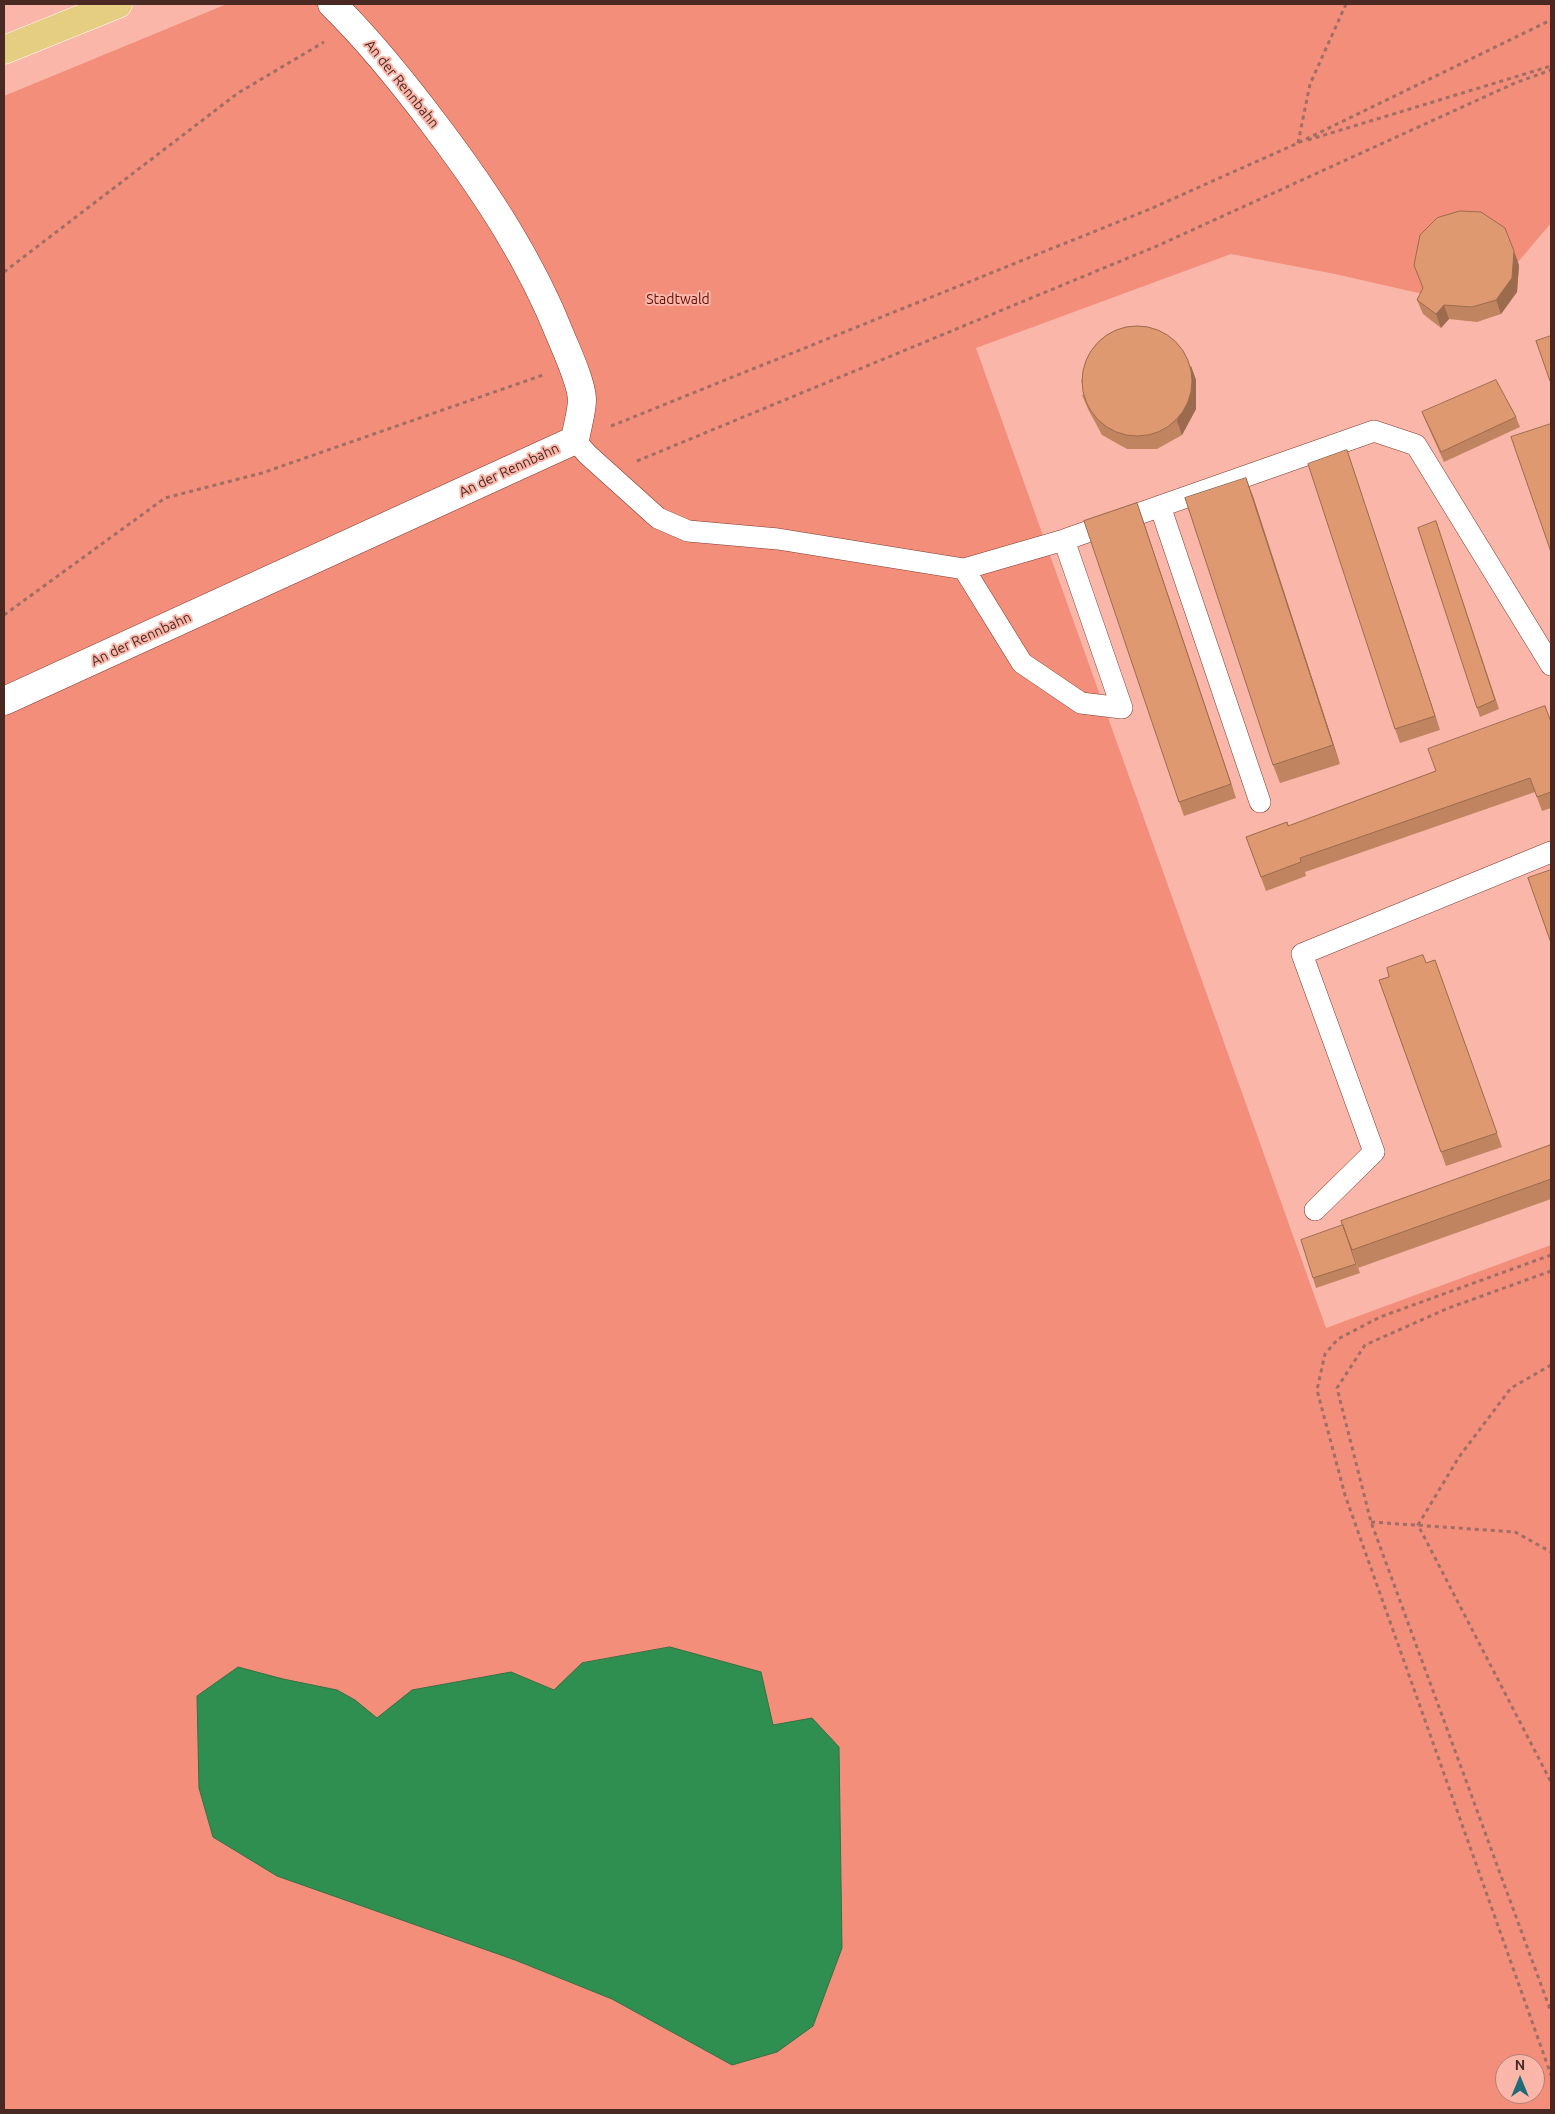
<!DOCTYPE html>
<html>
<head>
<meta charset="utf-8">
<style>
  body { margin:0 }
  #map { position:relative; width:1555px; height:2114px; overflow:hidden; background:#f9b6a9; font-family:Ubuntu,sans-serif }
  canvas { display:block }
  .frame { position:absolute; inset:0; border:5px solid #4a2923; pointer-events:none }
  .north { position:absolute; left:1495px; top:2054px; width:50px; height:50px; box-sizing:border-box; background:#f9b6a9; border:1px solid #b37e73; border-radius:50%; rotate:0deg; font-size:14px; font-weight:700; line-height:20px; text-align:center; color:#4a2923 }
  .north::after { content:''; display:block; margin:auto; width:18px; height:22px; background:#226a77; clip-path:polygon(50% 0,100% 100%,50% 72%,0 100%) }
</style>
</head>
<body>
<div id="map">
<canvas width="1555" height="2114"></canvas>
<div class="frame"></div>
<div class="north">N</div>
</div>
<script>
const g = document.querySelector('canvas').getContext('2d');
g.lineJoin = 'round';
function paint(path, color) {
  g.fillStyle = color;
  g.fill(path, 'evenodd');
}
function trace(path, color, width, dash) {
  g.strokeStyle = color;
  g.lineWidth = width;
  g.lineCap = dash ? 'butt' : 'round';
  g.setLineDash(dash || []);
  g.stroke(path);
}
function drawText(font, color, halo, rows, align = 'center') {
  g.font = font + ' Ubuntu,sans-serif';
  g.lineWidth = 4;
  g.setLineDash([]);
  g.textBaseline = 'middle';
  g.strokeStyle = halo;
  g.fillStyle = color;
  for (const [text, x, y, turn = 0] of rows) {
    g.save();
    g.translate(x, y);
    g.rotate((+turn || 0) * Math.PI / 180);
    g.textAlign = isNaN(turn) ? turn : align;
    if (halo) g.strokeText(text, 0, 0);
    g.fillText(text, 0, 0);
    g.restore();
  }
}
paint(new Path2D(`
  M227 4H1551V223L1480 307 1335 274 1231 254 976 348 1326 1328 1551 1245V2110H4V96ZM1505 2064H1535V2094H1505Z`), '#f38e7b');
const water = new Path2D(`
  M670 1647 761 1672 773 1725 812 1718 839 1747 842 1948 813 2026 777 2052 732 2065 612 1999 515 1960 277 1876 213 1837 199 1788 197 1696 238 1667 283 1679 337 1690 355 1700 377 1718 412 1690 511 1672 554 1690 582 1663Z`);
paint(water, '#2f8f51');
trace(water, '#377043', 1);
const lane = new Path2D(`
  M575 440 587 454 658 518 688 531 778 539 964 569 1064 540 1374 431 1416 445 1551 665
  M1160 506 1260 802
  M964 569 1022 663 1081 703 1122 708 1064 540
  M1315 1210 1374 1152 1302 954 1551 852`);
const street = new Path2D(`
  M4 701 575 440C577 427 582 412 582 399 581 382 568 354 561 337 531 261 487 194 438 129 405 85 371 42 332 4`);
const primary = new Path2D(`
  M4 50 118 4`);
trace(lane, '#833b2f', 22);
trace(street, '#833b2f', 29);
trace(primary, '#fff', 29);
trace(new Path2D(`
  M1308 140 1551 66
  M1298 143 1310 84 1346 4
  M4 272 238 93 324 42
  M611 426 1150 209 1298 143 1551 20
  M637 461 1157 246 1515 83 1551 70
  M4 615 165 498 262 473 543 375
  M1551 1255 1380 1317 1338 1339 1325 1354 1317 1390 1345 1495 1551 2075
  M1551 1271 1446 1309 1365 1345 1337 1388 1371 1522 1551 2012
  M1551 1365 1511 1388 1459 1457 1418 1525 1551 1782
  M1371 1522 1515 1532 1551 1552`), '#9f6e64', 3, [4, 4]);
trace(lane, '#fff', 21);
trace(street, '#fff', 28);
trace(primary, '#e5ce81', 28);
paint(new Path2D(`
  M1519 265 1517 292 1501 314 1477 322 1449 319 1441 328 1423 314 1417 300Z
  M1191 366 1196 380V409L1182 435 1157 449H1127L1102 435 1088 409 1082 395Z
  M1422 412 1516 417 1520 427 1444 462 1426 422Z
  M1347 450 1440 730 1400 743 1395 729Z
  M1246 478 1340 764 1280 783 1273 765Z
  M1142 517 1236 798 1184 816 1179 802Z
  M1436 521 1499 709 1480 717 1477 708Z
  M1551 722V808L1542 811 1535 792 1305 872 1306 876 1266 891 1246 837 1287 822 1289 826 1436 771Z
  M1435 960 1502 1147 1446 1166 1379 980Z
  M1551 1145V1199L1358 1268 1341 1221Z
  M1343 1225 1360 1273 1316 1288 1313 1278Z`), '#c08460');
paint(new Path2D(`
  M1514 251 1519 265 1517 292 1501 314 1496 300Z
  M1444 305 1449 319 1441 328 1436 314Z
  M1191 366 1196 380V409L1182 435 1177 421Z
  M1347 450 1352 465 1440 730 1435 716Z
  M1246 478 1253 496 1340 764 1333 745Z
  M1137 503 1142 517 1236 798 1231 784Z`), '#9c6b4e');
const building = new Path2D(`
  M1460 211 1481 212 1505 228 1514 251 1512 278 1496 300 1472 307 1444 305 1436 314 1417 300 1423 288 1414 265 1420 235 1437 218Z
  M1082 381a55 55 0 1 1 110 0a55 55 0 1 1-110 0Z
  M1551 336V381H1550L1536 341Z
  M1496 380 1516 417 1441 452 1422 412Z
  M1551 424V552L1511 437Z
  M1347 450 1435 716 1395 729 1308 464Z
  M1246 478 1333 745 1273 765 1185 498Z
  M1137 503 1231 784 1179 802 1084 521Z
  M1436 521 1495 700 1477 708 1418 528Z
  M1545 706 1551 722V792L1537 797 1530 778 1300 858 1301 862 1261 877 1246 837 1287 822 1288 826 1436 771 1428 749Z
  M1551 870V943L1528 878Z
  M1423 955 1426 963 1435 960 1497 1133 1441 1152 1379 980 1389 977 1387 968Z
  M1551 1145V1179L1352 1250 1341 1221Z
  M1343 1225 1356 1264 1313 1278 1301 1240Z`);
paint(building, '#df9970');
trace(building, '#9c6b4e', 1);
drawText('14px', '#4a2923', '#f9b6a9', [
  ["An der Rennbahn",402,84,51],
  ["An der Rennbahn",509,470,-25],
  ["An der Rennbahn",141,639,-25]
]);
drawText('14px', '#5f0d03', '#f9b6a9', [
  ["Stadtwald",678,299]
]);
</script>
</body>
</html>
